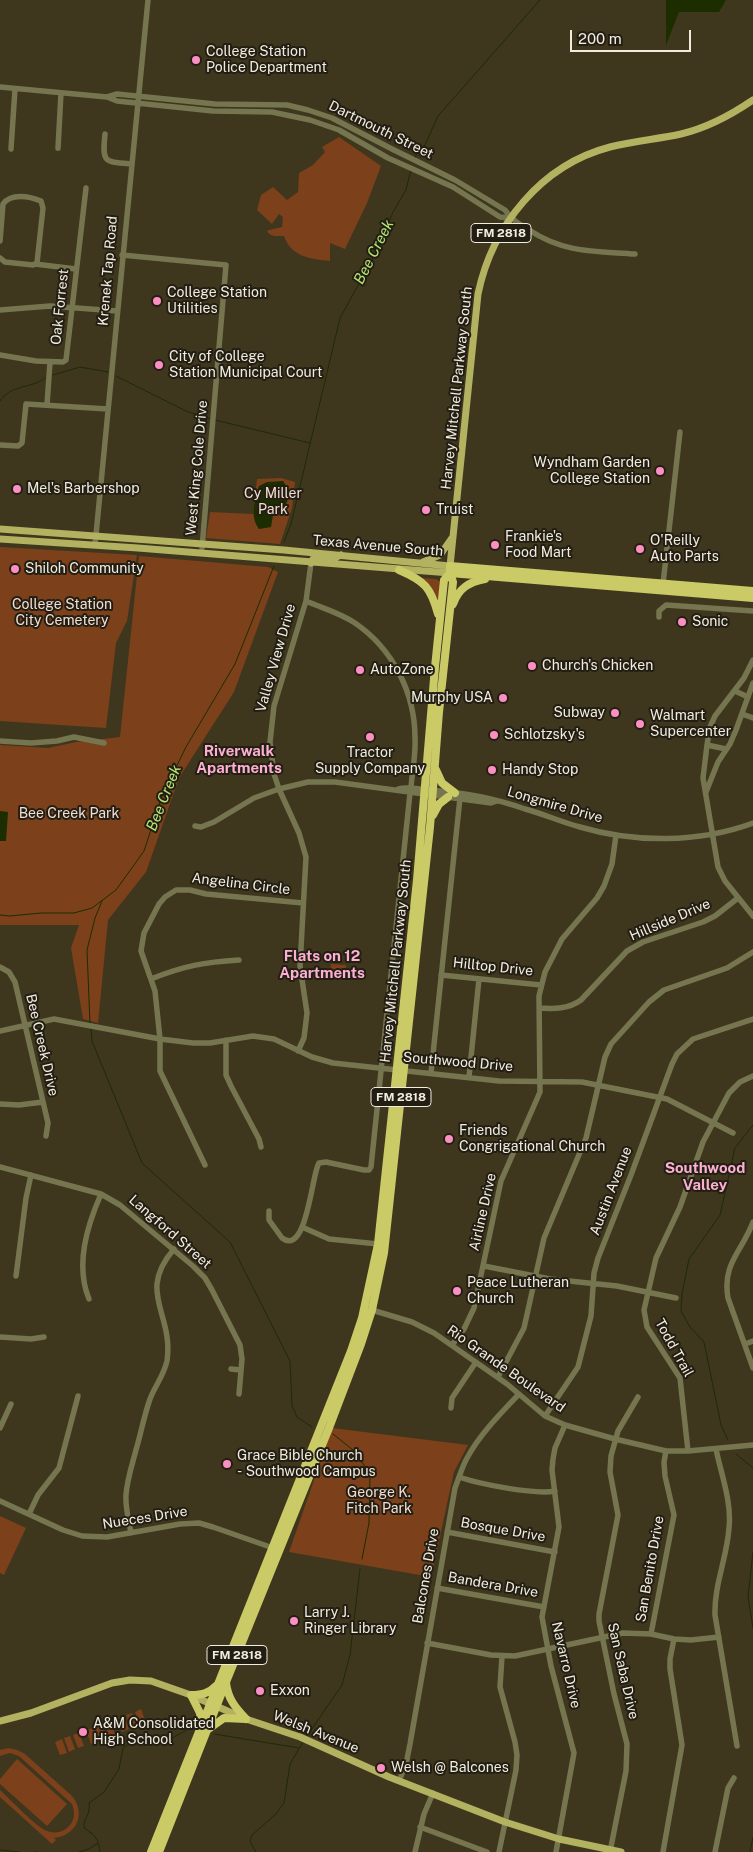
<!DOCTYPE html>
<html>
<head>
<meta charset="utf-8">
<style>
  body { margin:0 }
  #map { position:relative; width:753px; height:1852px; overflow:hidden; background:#3f361e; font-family:"Public Sans",sans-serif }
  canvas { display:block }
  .scale { position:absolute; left:570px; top:30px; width:121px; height:22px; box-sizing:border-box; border:2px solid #f2ecde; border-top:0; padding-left:6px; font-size:15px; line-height:18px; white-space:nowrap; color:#f2ecde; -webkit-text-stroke:4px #221e13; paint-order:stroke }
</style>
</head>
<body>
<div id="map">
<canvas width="753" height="1852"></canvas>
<div class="scale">200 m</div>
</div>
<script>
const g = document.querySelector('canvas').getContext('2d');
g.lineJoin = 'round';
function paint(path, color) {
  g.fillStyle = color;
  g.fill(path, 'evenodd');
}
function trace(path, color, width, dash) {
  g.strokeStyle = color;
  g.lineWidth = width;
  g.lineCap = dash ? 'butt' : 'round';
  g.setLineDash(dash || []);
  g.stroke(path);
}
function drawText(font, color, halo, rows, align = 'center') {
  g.font = font + ' "Public Sans",sans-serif';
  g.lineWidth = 4;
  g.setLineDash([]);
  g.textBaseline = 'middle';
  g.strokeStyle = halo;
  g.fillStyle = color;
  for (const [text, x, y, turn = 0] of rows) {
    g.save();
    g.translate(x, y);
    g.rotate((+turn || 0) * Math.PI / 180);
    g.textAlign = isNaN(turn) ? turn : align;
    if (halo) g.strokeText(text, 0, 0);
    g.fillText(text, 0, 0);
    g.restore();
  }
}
paint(new Path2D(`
  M339 137 381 166 367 203 345 249 330 243V261C311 259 291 257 284 236 277 236 270 237 267 231L269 230 282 227 283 217 279 214 272 224 257 210 261 195 273 187 287 200 298 192 299 173 313 165 325 152 322 147Z
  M281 478 295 482 292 508 280 544 206 538 210 512 253 514 257 479Z
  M0 547 137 555 127 621 116 643 106 728 0 721Z
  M139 556 268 567 278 572 234 692 179 778 146 872 108 920 98 1023 83 1019 71 948 79 925H0V745L48 748 76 742 120 737Z
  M422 578 436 579 441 582 438 604Z
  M331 964 346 965 345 975 330 973Z
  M332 1428 468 1445 454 1472 431 1577 289 1552Z
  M0 1516 26 1528 4 1575 0 1573Z
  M141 1709 146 1723 140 1725 135 1712Z
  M132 1713 137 1726 131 1729 126 1715Z
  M124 1716 129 1729 122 1732 117 1718Z
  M110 1721 115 1734 109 1737 104 1723Z
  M101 1724 106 1738 100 1740 95 1727Z
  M93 1728 98 1741 91 1744 86 1730Z
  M79 1733 84 1746 78 1748 73 1735Z
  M70 1736 75 1749 69 1752 64 1738Z
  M62 1739 67 1753 60 1755 55 1742Z
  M8 1748 17 1750 25 1754 71 1795C87 1812 77 1836 54 1838L56 1840 52 1844 0 1797V1790C10 1799 36 1827 47 1831 55 1834 64 1832 69 1826 75 1820 75 1812 72 1804L19 1756 10 1753 0 1756V1750Z
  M17 1759 67 1804 47 1826 0 1784V1779Z`), '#7c401b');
paint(new Path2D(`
  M666 0H726L719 12H679L666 45Z
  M283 481 290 492 286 505 273 515 271 527 259 529C249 515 255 501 259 486L267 482Z
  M0 811 8 812 6 841H0Z`), '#1c2d00');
trace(new Path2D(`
  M415 159 417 152 425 145 438 116 540 0
  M53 375 80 367 108 372
  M116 376 186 411 211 419
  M0 401C11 384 31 389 45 378
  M215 420 310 443
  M284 542 291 524 340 318 378 249 393 212 406 190 411 169
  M0 915 10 916 41 913H74L92 908 116 890 144 851 162 796 186 747 235 664 274 566
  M90 1024 87 950 95 918 102 901
  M91 1028 92 1041 142 1163 230 1242 290 1361 292 1406 297 1417 312 1427
  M333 1434 353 1450 370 1473 369 1523 362 1559
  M728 1440 721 1425 704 1342 690 1327 681 1311 682 1294 689 1259 720 1215 735 1148 753 1125
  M736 1454 753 1468
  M753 1552 748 1597 753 1628
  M214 1734 299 1748
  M307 1736 342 1685 350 1655 360 1569
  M1 1850 19 1852
  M34 1852H37
  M79 1852 89 1849 98 1843
  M100 1852C99 1839 95 1835 84 1828 83 1818 91 1815 89 1803L104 1792 119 1769 123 1748 128 1745 131 1738H135L168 1743 172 1738 187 1730
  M256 1852 250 1841 252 1835 276 1814 284 1803 290 1764 303 1742
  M750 1852 753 1837`), '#1c2d00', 1);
trace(new Path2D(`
  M0 87 107 97 117 94 215 104 287 105 308 110 332 118 392 149 455 180 505 210C511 219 519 224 529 230 564 253 594 251 635 254
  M107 97 117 101 213 111 272 112 310 120 339 130 388 158 453 187 500 217 510 218
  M105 134C102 163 104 162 132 164
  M58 148 61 93
  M11 149 15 89
  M0 241 3 204C11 193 29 196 41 201L43 208 37 263 33 265 5 262 0 258
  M122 255 226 265 202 548
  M35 264 76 269
  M0 310 50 306 117 311
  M0 355 36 361 63 362 66 360 86 188
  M47 405 50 362
  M0 445 18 446 22 443 26 404 108 409
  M95 545 148 0
  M663 584 680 432
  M306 601C322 608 340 613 355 623 393 649 415 693 415 738 416 755 412 772 411 788
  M659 617V611L666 605 753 611
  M753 660 744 678 715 716 710 727 707 745 703 778 718 867 725 881 753 916
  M735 691 748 697
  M742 714 753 718
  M0 741 31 743 57 741 74 737 104 743
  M707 745 726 749
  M398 789C406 786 419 789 428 790 461 792 494 798 525 809 544 814 561 822 580 827 634 843 699 843 753 823
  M706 792 718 762 730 744 736 730 753 683
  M195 826 201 827 214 822 254 798 279 789 308 782H335L491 803 497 801
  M0 967 9 972 15 982 48 1123 46 1136
  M441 975 541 985
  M151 979C183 966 205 962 239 960
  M539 1008C554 1009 569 1009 581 1000L627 951 643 942 703 922 715 916 738 898
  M0 1031 54 1019 160 1039 193 1043H210L253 1036 274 1039 312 1057 333 1063 499 1081 582 1082 667 1099 733 1133
  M226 1040V1075L231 1086 259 1139 261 1147
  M298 1051 304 1038 307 1013 300 966 306 857 299 833 279 789 274 774 270 742 274 706 306 601 311 563
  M431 1073 460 798
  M469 1077 479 979
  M0 1104 19 1105 43 1102
  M205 1165 160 1071V1039L155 991 141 951 144 933 159 904 165 897 176 890H190L206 894 303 903
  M0 1167 101 1194 120 1205 193 1266 205 1278 212 1290 240 1345 242 1359 239 1394
  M269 1211V1220L282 1238C307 1257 312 1172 319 1163L326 1162 364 1170H369L371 1167 410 793
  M753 1222C742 1252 722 1263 728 1298L753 1368
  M302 1227 329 1239 378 1244
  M484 1266 550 1279 617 1286 676 1298
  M16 1276 26 1198 31 1175
  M89 1299C75 1265 87 1226 101 1194
  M365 1308 412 1322 434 1333 507 1384 545 1416 565 1425 615 1439 666 1451H688L753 1445
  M0 1337 31 1339 44 1337
  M745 1344 753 1341
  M452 1345 464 1329 474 1308 501 1181 540 1092 539 996 545 972 562 939 597 898 604 886 612 864 616 835
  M231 1369 241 1370
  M498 1377 524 1328 544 1238 586 1138 605 1057 611 1044 649 1002 664 990 727 968 753 952
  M451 1408 452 1398 476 1362
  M545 1416 578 1367 591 1316 594 1273 598 1258 631 1175 672 1064 677 1054 693 1039 753 1019
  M0 1428 11 1404
  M716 1449C721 1474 732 1502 729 1528 727 1558 714 1585 715 1615L737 1746
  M688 1451 680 1378 647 1327 644 1310 656 1258 680 1207 703 1142 729 1093 740 1082 753 1076
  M459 1477C479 1484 535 1495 555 1491
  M0 1501 63 1530 82 1536 107 1537 180 1524 199 1523 213 1527 273 1548
  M29 1514 38 1495 59 1468 78 1396
  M447 1532 555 1552
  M131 1533C129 1521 125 1507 126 1495 127 1480 132 1465 136 1450 141 1433 144 1416 150 1399 155 1386 164 1375 167 1361 174 1313 136 1293 174 1249
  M437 1588 544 1607
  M651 1634 674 1515 665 1476 664 1462 666 1451
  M427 1643 491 1655 515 1656 623 1633 651 1634 674 1639 691 1640 719 1637
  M399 1781 406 1764 410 1744 455 1488C459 1478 462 1467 467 1458 480 1434 500 1414 519 1394
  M420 1827 487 1852
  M415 1852 424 1814 433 1793
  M499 1852 516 1770 517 1755 515 1742 500 1687 502 1656
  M556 1852 574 1753 551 1666 542 1617 559 1527 552 1470 553 1459 555 1448 565 1425
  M610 1852 626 1771 627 1744 614 1694 599 1621V1614L618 1515 610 1472 611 1456 618 1431 638 1397
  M663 1852 682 1745 670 1669V1659L674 1639
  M715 1852 728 1788 734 1778`), '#75754f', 5.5);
trace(new Path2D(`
  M0 529 284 550 450 566 478 294C492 226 541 165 610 147 634 141 658 139 681 134 707 128 731 115 753 100
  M0 539 138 548 450 573
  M423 562 440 555 452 538
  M311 563 313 559C324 556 329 562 341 555
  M0 1721 31 1713 112 1683 130 1680 151 1681 188 1694 246 1719 300 1737 389 1777 505 1822 559 1839 621 1852`), '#b2b261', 7);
trace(new Path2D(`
  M399 570C425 581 431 588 438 614
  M450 573 753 598
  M453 604C459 588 469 582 485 579
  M436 770 442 783 455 793
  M433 815 439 804 448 797
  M226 1683C228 1699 235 1707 246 1719
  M201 1724 200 1713 191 1695C203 1695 209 1693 217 1685
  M207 1730 224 1718 246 1719
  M151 1852 351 1351 362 1318 378 1244 417 880 435 667 444 580 450 573
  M159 1852 226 1682 329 1428 361 1344 372 1310 384 1253 430 827 439 712 453 582 450 573V566L753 591`), '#caca66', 8);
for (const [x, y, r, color] of [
  [196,60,5,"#fc8fc2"],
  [157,301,5,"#fc8fc2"],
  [159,365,5,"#fc8fc2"],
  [660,471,5,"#fc8fc2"],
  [17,489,5,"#fc8fc2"],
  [426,510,5,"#fc8fc2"],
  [495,545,5,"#fc8fc2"],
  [640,549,5,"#fc8fc2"],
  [15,569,5,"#fc8fc2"],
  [682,622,5,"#fc8fc2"],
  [532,666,5,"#fc8fc2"],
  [360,670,5,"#fc8fc2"],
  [503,698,5,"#fc8fc2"],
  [615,713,5,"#fc8fc2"],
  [640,724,5,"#fc8fc2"],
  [494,735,5,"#fc8fc2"],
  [370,737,5,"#fc8fc2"],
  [492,770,5,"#fc8fc2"],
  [449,1139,5,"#fc8fc2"],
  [457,1291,5,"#fc8fc2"],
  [227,1464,5,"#fc8fc2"],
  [294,1621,5,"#fc8fc2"],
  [260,1691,5,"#fc8fc2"],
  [83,1732,5,"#fc8fc2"],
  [381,1768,5,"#fc8fc2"]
]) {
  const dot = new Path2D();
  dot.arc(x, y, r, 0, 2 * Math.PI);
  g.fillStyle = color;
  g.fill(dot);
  trace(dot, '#221e13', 2);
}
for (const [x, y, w] of [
  [501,233,60],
  [401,1097,60],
  [237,1655,60]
]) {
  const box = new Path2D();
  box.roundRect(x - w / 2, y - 9.5, w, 19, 4);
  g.fillStyle = '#221e13';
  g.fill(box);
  trace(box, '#f2ecde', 1);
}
drawText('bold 12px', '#f2ecde', null, [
  ["FM 2818",501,233],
  ["FM 2818",401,1097],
  ["FM 2818",237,1655]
]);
drawText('14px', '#f2ecde', '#221e13', [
  ["College Station",206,52],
  ["Police Department",206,68],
  ["College Station",167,293],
  ["Utilities",167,309],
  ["City of College",169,357],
  ["Station Municipal Court",169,373],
  ["Wyndham Garden",650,463,"right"],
  ["College Station",650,479,"right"],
  ["Mel's Barbershop",27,489],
  ["Truist",436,510],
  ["Frankie's",505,537],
  ["Food Mart",505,553],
  ["O'Reilly",650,541],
  ["Auto Parts",650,557],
  ["Shiloh Community",25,569],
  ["Sonic",692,622],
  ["Church's Chicken",542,666],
  ["AutoZone",370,670],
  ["Murphy USA",493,698,"right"],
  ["Subway",605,713,"right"],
  ["Walmart",650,716],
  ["Supercenter",650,732],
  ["Schlotzsky's",504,735],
  ["Tractor",370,753,"center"],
  ["Supply Company",370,769,"center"],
  ["Handy Stop",502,770],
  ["Friends",459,1131],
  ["Congrigational Church",459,1147],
  ["Peace Lutheran",467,1283],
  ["Church",467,1299],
  ["Grace Bible Church",237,1456],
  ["- Southwood Campus",237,1472],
  ["Larry J.",304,1613],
  ["Ringer Library",304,1629],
  ["Exxon",270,1691],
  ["A&M Consolidated",93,1724],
  ["High School",93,1740],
  ["Welsh @ Balcones",391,1768]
], 'left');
drawText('14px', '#f2ecde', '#221e13', [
  ["Dartmouth Street",381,130,26],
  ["Krenek Tap Road",108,271,-85],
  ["Oak Forrest",60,307,-84],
  ["Harvey Mitchell Parkway South",457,388,-84],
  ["West King Cole Drive",197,468,-85],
  ["Texas Avenue South",378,546,5],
  ["Valley View Drive",276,658,-74],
  ["Longmire Drive",555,805,16],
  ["Angelina Circle",241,884,7],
  ["Hillside Drive",670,920,-23],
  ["Harvey Mitchell Parkway South",396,961,-84],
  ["Hilltop Drive",493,967,6],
  ["Bee Creek Drive",42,1045,77],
  ["Southwood Drive",458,1062,5],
  ["Austin Avenue",611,1191,-69],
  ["Airline Drive",483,1212,-77],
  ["Langford Street",170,1232,41],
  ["Todd Trail",674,1348,61],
  ["Rio Grande Boulevard",506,1369,35],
  ["Nueces Drive",145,1518,-9],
  ["Bosque Drive",503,1530,10],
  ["San Benito Drive",650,1569,-80],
  ["Balcones Drive",426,1576,-80],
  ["Bandera Drive",493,1585,10],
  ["Navarro Drive",566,1665,77],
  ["San Saba Drive",623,1671,77],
  ["Welsh Avenue",316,1732,22]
]);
drawText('14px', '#f4ddd1', '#221e13', [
  ["Cy Miller",273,494],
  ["Park",273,510],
  ["College Station",62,605],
  ["City Cemetery",62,621],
  ["Bee Creek Park",69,814],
  ["George K.",379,1493],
  ["Fitch Park",379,1509]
]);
drawText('italic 15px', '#b6e774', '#221e13', [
  ["Bee Creek",374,252,-63],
  ["Bee Creek",164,798,-68]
]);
drawText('bold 15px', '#fcafd1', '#221e13', [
  ["Riverwalk",239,751],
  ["Apartments",239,768],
  ["Flats on 12",322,956],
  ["Apartments",322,973],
  ["Southwood",705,1168],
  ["Valley",705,1185]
]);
</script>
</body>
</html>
